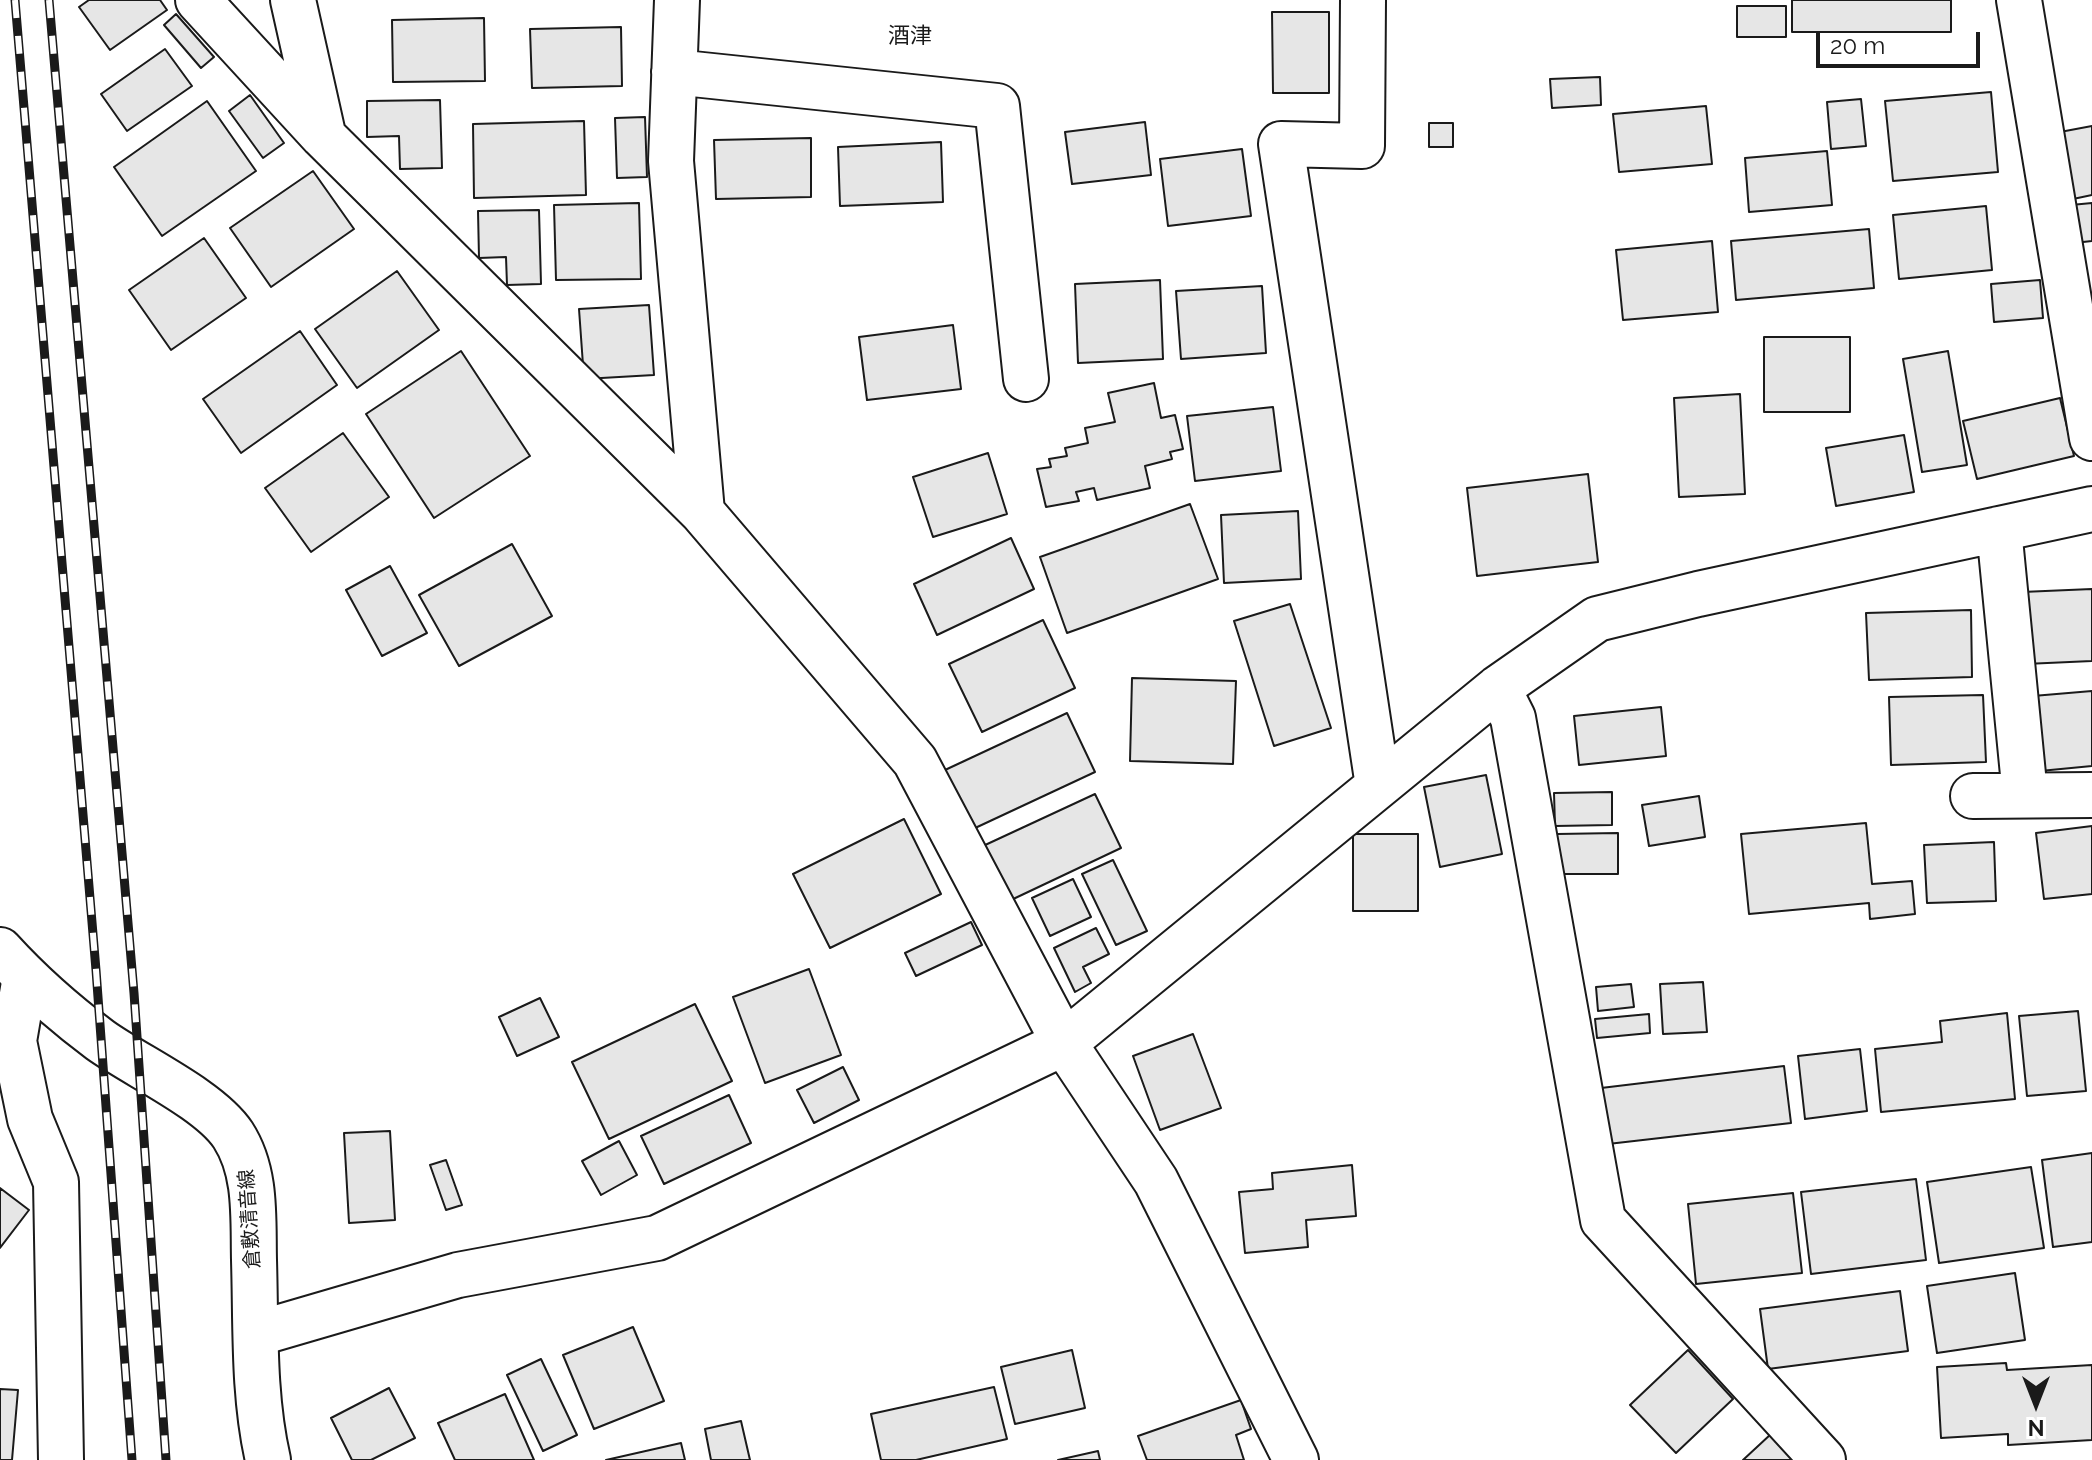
<!DOCTYPE html>
<html>
<head>
<meta charset="utf-8">
<style>
  body { margin:0 }
  #map { position:relative; width:2092px; height:1460px; overflow:hidden; background:#fff; font-family:Raleway,sans-serif }
  canvas { display:block }
  .north { position:absolute; left:1996px; top:1364px; width:80px; height:80px; -webkit-text-stroke:6px #fff; paint-order:stroke; rotate:180deg; font-size:22px; font-weight:700; line-height:32px; text-align:center; color:#1a1a1a }
  .north::after { content:''; display:block; margin:auto; width:28px; height:36px; background:#1a1a1a; clip-path:polygon(50% 0,100% 100%,50% 72%,0 100%) }
  .scale { position:absolute; left:1816px; top:32px; width:164px; height:36px; box-sizing:border-box; border:4px solid #1a1a1a; border-top:0; padding-left:10px; font-size:24px; line-height:28px; white-space:nowrap; color:#1a1a1a; -webkit-text-stroke:6px #fff; paint-order:stroke }
</style>
</head>
<body>
<div id="map">
<canvas width="2092" height="1460"></canvas>
<div class="north">N</div>
<div class="scale">20 m</div>
</div>
<script>
const g = document.querySelector('canvas').getContext('2d');
g.lineJoin = 'round';
function paint(path, color) {
  g.fillStyle = color;
  g.fill(path, 'evenodd');
}
function trace(path, color, width, dash) {
  g.strokeStyle = color;
  g.lineWidth = width;
  g.lineCap = dash ? 'butt' : 'round';
  g.setLineDash(dash || []);
  g.stroke(path);
}
function drawText(font, color, halo, rows, align = 'center') {
  g.font = font + ' Raleway,"Noto Sans JP",sans-serif';
  g.lineWidth = 6;
  g.setLineDash([]);
  g.textBaseline = 'middle';
  g.strokeStyle = halo;
  g.fillStyle = color;
  for (const [text, x, y, turn = 0] of rows) {
    g.save();
    g.translate(x, y);
    g.rotate((+turn || 0) * Math.PI / 180);
    g.textAlign = isNaN(turn) ? turn : align;
    if (halo) g.strokeText(text, 0, 0);
    g.fillText(text, 0, 0);
    g.restore();
  }
}
const building = new Path2D(`
  M89 0H160L167 10 110 50 79 7Z
  M1792 0H1951V32H1792Z
  M1737 6H1786V37H1737Z
  M1272 12H1329V93H1273Z
  M176 14 214 57 201 68 164 25Z
  M484 18 485 81 393 82 392 20Z
  M621 27 622 86 532 88 530 29Z
  M165 49 192 86 127 131 101 94Z
  M1600 77 1601 105 1552 108 1550 79Z
  M1991 92 1998 172 1893 181 1885 101Z
  M250 95 284 143 263 158 229 111Z
  M1861 99 1866 146 1831 149 1827 102Z
  M440 100 442 168 400 169 399 136 367 137V101Z
  M207 101 256 171 162 236 114 167Z
  M1706 106 1712 164 1619 172 1613 114Z
  M645 117 647 177 617 178 615 118Z
  M584 121 586 195 474 198 473 124Z
  M1145 122 1151 175 1072 184 1065 132Z
  M1429 123H1453V147H1429Z
  M2092 126V195L2073 199 2060 132Z
  M811 138V197L716 199 714 140Z
  M941 142 943 202 840 206 838 147Z
  M1242 149 1251 216 1168 226 1160 159Z
  M1827 151 1832 205 1749 212 1745 158Z
  M313 171 354 229 271 287 230 228Z
  M639 203 641 279 556 280 554 205Z
  M2092 203V241L2074 243 2071 205Z
  M1986 206 1992 270 1899 279 1893 215Z
  M539 210 541 284 507 285 506 257 479 258 478 211Z
  M1869 229 1874 288 1736 300 1731 241Z
  M204 238 246 298 171 350 129 290Z
  M1712 241 1718 312 1623 320 1616 250Z
  M397 271 439 330 357 388 315 329Z
  M1160 280 1163 359 1078 363 1075 284Z
  M2040 280 2043 318 1994 322 1991 284Z
  M1262 286 1266 353 1181 359 1176 291Z
  M649 305 654 375 584 379 579 309Z
  M953 325 961 389 867 400 859 337Z
  M300 331 337 385 241 453 203 399Z
  M1764 337H1850V412H1764Z
  M461 351 530 456 434 518 366 414Z
  M1948 351 1967 465 1922 472 1903 359Z
  M1154 383 1161 418 1175 415 1183 449 1170 452 1172 459 1145 466 1150 488 1097 500 1094 488 1076 492 1079 501 1046 507 1037 469 1051 467 1049 459 1067 456 1065 448 1088 443 1085 428 1115 422 1108 393Z
  M1740 394 1745 494 1679 497 1674 398Z
  M2060 398 2074 456 1977 479 1963 421Z
  M1273 407 1281 471 1195 481 1187 416Z
  M343 433 389 497 311 552 265 488Z
  M1904 435 1914 492 1836 506 1826 448Z
  M988 453 1007 514 933 537 913 477Z
  M1588 474 1598 562 1477 576 1467 488Z
  M1190 504 1218 579 1067 633 1040 557Z
  M1298 511 1301 579 1224 583 1221 515Z
  M1011 538 1034 589 937 635 914 584Z
  M512 544 552 616 459 666 419 595Z
  M390 566 427 633 382 656 346 590Z
  M2092 589V661L2025 664 2022 592Z
  M1290 604 1331 728 1274 746 1234 621Z
  M1971 610 1972 677 1869 680 1866 613Z
  M1043 620 1075 688 982 732 949 664Z
  M1132 678 1236 681 1233 764 1130 761Z
  M2092 691V766L2040 771 2033 696Z
  M1983 695 1986 762 1891 765 1889 697Z
  M1661 707 1666 756 1579 765 1574 716Z
  M1067 713 1095 772 973 829 945 770Z
  M1486 775 1502 854 1440 867 1424 787Z
  M1612 792V825L1555 826 1554 793Z
  M1095 794 1121 848 1009 901 983 846Z
  M1699 796 1705 837 1649 846 1642 805Z
  M904 819 941 894 830 948 793 874Z
  M1866 823 1872 884 1912 881 1915 914 1870 919 1869 903 1749 914 1741 834Z
  M2092 826V894L2044 899 2036 833Z
  M1618 833V874H1558L1557 834Z
  M1353 834H1418V911H1353Z
  M1994 842 1996 901 1927 903 1924 845Z
  M1113 860 1147 931 1116 945 1082 874Z
  M1073 879 1091 917 1050 936 1032 898Z
  M971 922 982 945 916 976 905 953Z
  M1096 928 1109 954 1083 967 1091 983 1075 992 1054 948Z
  M809 969 841 1055 765 1083 733 997Z
  M1703 982 1707 1032 1663 1034 1660 984Z
  M1631 984 1634 1007 1598 1011 1596 987Z
  M540 998 559 1037 517 1056 499 1017Z
  M695 1004 732 1081 609 1139 572 1062Z
  M2078 1011 2086 1091 2027 1096 2019 1016Z
  M2007 1013 2015 1099 1881 1112 1875 1049 1942 1042 1940 1021Z
  M1649 1014 1650 1033 1597 1038 1595 1019Z
  M1193 1034 1221 1108 1160 1130 1133 1056Z
  M1860 1049 1867 1111 1805 1119 1798 1056Z
  M1784 1066 1791 1123 1608 1144 1601 1088Z
  M843 1067 859 1100 814 1123 797 1090Z
  M729 1095 751 1143 664 1184 641 1136Z
  M390 1131 395 1220 349 1223 344 1133Z
  M619 1141 637 1175 601 1195 582 1161Z
  M2092 1153V1242L2053 1247 2042 1160Z
  M446 1160 462 1205 446 1210 430 1165Z
  M1352 1165 1356 1216 1306 1220 1308 1247 1245 1253 1239 1192 1273 1189 1272 1173Z
  M2031 1167 2044 1248 1939 1263 1927 1182Z
  M1916 1179 1926 1260 1811 1274 1801 1192Z
  M0 1188 29 1210 0 1248Z
  M1793 1193 1802 1273 1696 1284 1688 1204Z
  M2015 1273 2025 1340 1937 1353 1927 1286Z
  M1900 1291 1908 1351 1768 1369 1760 1309Z
  M633 1327 664 1401 594 1429 563 1355Z
  M1072 1350 1085 1408 1015 1424 1001 1367Z
  M1688 1350 1733 1399 1676 1453 1630 1405Z
  M541 1359 577 1435 543 1451 507 1375Z
  M2006 1363 2007 1370 2092 1365V1440L2008 1445V1434L1941 1438 1937 1367Z
  M994 1387 1007 1439 916 1460H881L871 1414Z
  M389 1388 415 1438 371 1460H352L331 1418Z
  M0 1389 18 1390 12 1460H0Z
  M505 1394 534 1460H455L438 1423Z
  M1241 1400 1251 1429 1236 1435 1244 1460H1147L1138 1436Z
  M741 1421 750 1460H711L705 1429Z
  M1771 1434 1796 1460H1743Z
  M681 1443 685 1460H606Z
  M1098 1451 1100 1460H1058Z`);
paint(building, '#e6e6e6');
trace(building, '#1a1a1a', 2);
const street = new Path2D(`
  M198 0 323 136 702 512 915 761 1064 1043 1156 1181 1296 1460
  M293 0 323 134
  M677 0 671 161 702 512
  M1363 0 1362 146 1281 144 1378 786
  M2019 0 2092 438
  M674 72 997 106 1026 379
  M1999 529 2025 795
  M1498 688 1513 718 1603 1220 1823 1460
  M1973 796 2092 795
  M25 977 14 1041 30 1119 56 1182 61 1460
  M256 1334 458 1275 657 1238 1064 1043 1498 688 1597 619 1698 594 2092 509`);
const primary = new Path2D(`
  M0 950C30 983 64 1013 100 1040 136 1066 209 1099 233 1135 257 1172 253 1218 254 1260 256 1326 253 1395 268 1460`);
trace(street, '#1a1a1a', 48);
trace(primary, '#1a1a1a', 48);
trace(street, '#fff', 44);
trace(primary, '#fff', 44);
const rail = new Path2D(`
  M15 0 96 970 132 1460
  M49 0 134 993 166 1460`);
trace(rail, '#1a1a1a', 9);
trace(rail, '#fff', 6, [18]);
drawText('20px', '#1a1a1a', '#fff', [
  ["倉敷清音線",250,1219,-94]
]);
drawText('22px', '#1a1a1a', '#fff', [
  ["酒津",910,36]
]);
</script>
</body>
</html>
